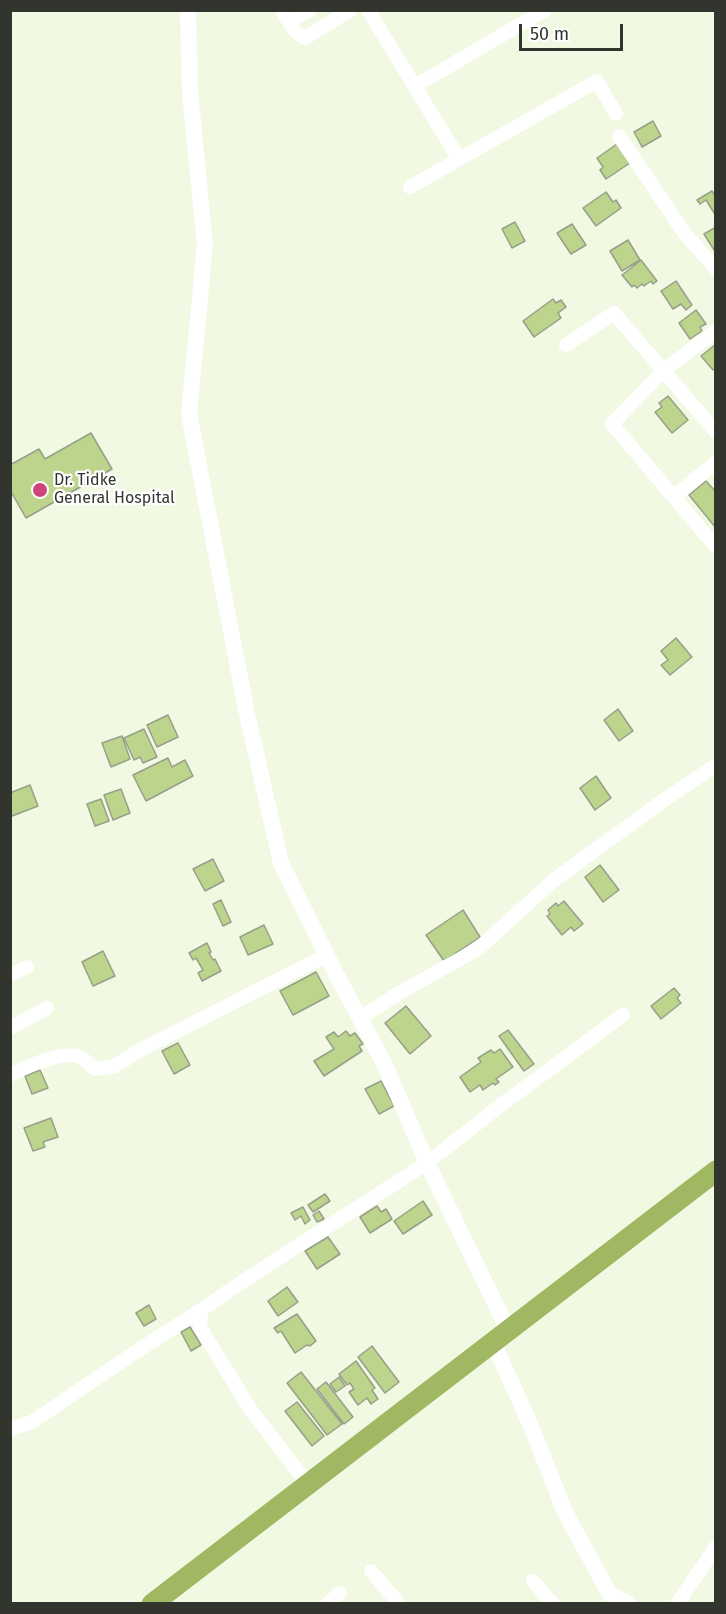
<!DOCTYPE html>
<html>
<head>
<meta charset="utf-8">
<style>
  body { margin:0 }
  #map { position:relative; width:726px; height:1614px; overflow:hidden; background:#f1f9e3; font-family:"Fira Sans",sans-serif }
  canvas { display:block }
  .frame { position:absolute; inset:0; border:12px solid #32352d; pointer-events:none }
  .scale { position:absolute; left:519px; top:24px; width:104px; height:27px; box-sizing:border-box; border:3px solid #32352d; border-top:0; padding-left:8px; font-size:18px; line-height:21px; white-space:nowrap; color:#32352d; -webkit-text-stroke:4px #fff; paint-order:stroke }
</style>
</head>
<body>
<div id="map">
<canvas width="726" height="1614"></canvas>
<div class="frame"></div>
<div class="scale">50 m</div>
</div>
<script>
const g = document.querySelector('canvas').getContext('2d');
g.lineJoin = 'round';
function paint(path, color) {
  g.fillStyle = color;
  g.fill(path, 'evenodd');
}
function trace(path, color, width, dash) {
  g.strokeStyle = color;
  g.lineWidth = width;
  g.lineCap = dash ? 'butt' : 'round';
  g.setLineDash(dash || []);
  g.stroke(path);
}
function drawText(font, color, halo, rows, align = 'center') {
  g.font = font + ' "Fira Sans",sans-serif';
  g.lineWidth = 4.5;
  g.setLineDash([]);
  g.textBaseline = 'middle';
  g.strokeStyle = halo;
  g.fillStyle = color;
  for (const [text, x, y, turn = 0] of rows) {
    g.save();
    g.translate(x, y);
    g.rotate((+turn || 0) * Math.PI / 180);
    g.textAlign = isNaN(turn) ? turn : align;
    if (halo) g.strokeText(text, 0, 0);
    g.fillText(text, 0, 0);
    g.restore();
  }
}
const building = new Path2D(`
  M653 121 661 136 642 147 634 132Z
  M617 144 630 163 606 179 600 170 603 167 597 158Z
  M712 191 716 197V216L706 200 700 204 697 200Z
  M606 192 613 202 616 200 621 208 596 226 583 208Z
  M515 222 525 241 512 248 502 229Z
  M572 224 586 245 571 254 557 233Z
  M716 227V253L704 234Z
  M628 240 640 260 622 271 610 251Z
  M641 260 657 281 653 284 651 281 644 286 642 284 637 288 634 285 632 287 622 275Z
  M676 281 692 305 686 310 681 304 673 309 661 291Z
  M553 299 556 303 561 300 566 307 558 313 561 318 534 337 523 321Z
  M696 310 706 324 700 327 702 331 690 339 679 323Z
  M716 344V368L713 370 701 356Z
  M668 396 688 420 672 433 655 412 662 407 659 403Z
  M91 433 112 469 26 518 10 490V465L39 449 45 459Z
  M706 481 716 492V528L689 495Z
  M676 638 692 657 670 675 661 665 668 660 661 651Z
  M618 709 633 731 619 741 604 720Z
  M168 715 178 737 157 747 147 725Z
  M144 729 157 757 143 763 140 757 134 760 124 738Z
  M122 736 130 759 111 767 102 743Z
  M168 758 172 767 185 760 193 776 146 801 133 775Z
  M596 776 611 798 595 810 580 788Z
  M30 785 38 806 12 816 10 812V793Z
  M121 789 130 813 113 820 104 795Z
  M101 799 109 821 95 826 87 804Z
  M213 859 224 881 205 891 193 869Z
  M600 865 619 890 603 902 585 877Z
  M221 900 231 922 223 926 213 904Z
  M564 901 583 924 574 931 571 927 562 935 547 916 550 914 548 910 556 903 558 906Z
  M463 910 480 937 444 961 426 935Z
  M264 925 273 944 248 955 240 937Z
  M207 943 211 952 209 953 213 960 215 959 221 971 202 981 198 973 203 970 196 958 193 960 189 953Z
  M103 951 115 976 93 986 82 962Z
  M316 972 329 996 293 1015 280 991Z
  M674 988 680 995 677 998 681 1003 661 1019 651 1006Z
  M406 1006 431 1036 410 1054 385 1023Z
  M508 1030 534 1064 524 1071 499 1036Z
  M346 1031 350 1036 355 1033 363 1044 359 1046 362 1051 324 1076 314 1061 334 1049 326 1037 334 1032 338 1037Z
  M178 1043 190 1065 174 1074 162 1051Z
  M500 1049 513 1067 496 1079 499 1082 495 1085 493 1083 483 1090 480 1085 470 1092 460 1077 481 1062 478 1058 491 1050 494 1053Z
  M40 1070 48 1088 32 1094 25 1076Z
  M381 1081 394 1106 379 1114 365 1089Z
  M51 1118 58 1137 43 1142 45 1147 33 1151 24 1128Z
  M325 1194 330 1201 313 1212 308 1205Z
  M423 1201 432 1215 403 1234 394 1221Z
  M377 1206 381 1212 386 1209 392 1219 370 1233 360 1217Z
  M303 1207 310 1220 305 1224 301 1216 295 1220 291 1213Z
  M319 1211 324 1219 317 1222 313 1215Z
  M328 1237 340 1254 317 1269 305 1251Z
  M287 1287 298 1302 278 1316 268 1301Z
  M149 1305 156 1319 144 1326 136 1313Z
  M297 1314 316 1341 310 1346 307 1345 295 1353 281 1331 278 1333 274 1328Z
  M190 1327 201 1345 191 1351 181 1332Z
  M372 1346 399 1382 385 1393 358 1357Z
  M356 1361 375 1388 372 1390 378 1399 371 1404 367 1398 358 1405 349 1392 354 1389 350 1383 347 1385 339 1374Z
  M301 1372 342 1424 327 1435 287 1383Z
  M339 1377 345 1386 336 1392 330 1384Z
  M326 1382 353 1417 344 1424 317 1389Z
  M297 1402 324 1436 312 1446 285 1411Z`);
paint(building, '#bcd48c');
trace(building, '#979f8a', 1.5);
trace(new Path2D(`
  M281 10 296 32 305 38 350 10
  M368 10 459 159
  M289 22 310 10
  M415 86 545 10
  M619 136 685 234 716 269
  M410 187 597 81 616 114
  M714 332 663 371 612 424 716 547
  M566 345 614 313 716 432
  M674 497 716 462
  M10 975 27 967
  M360 1018 399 993 478 949 554 880 664 800 716 765
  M10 1028 47 1008
  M10 1075C26 1067 62 1050 80 1057 85 1059 91 1066 95 1069L115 1066 140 1050 327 955
  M10 1429 32 1422 134 1353 201 1310
  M308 1484 250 1409 200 1327 201 1310 248 1278 427 1163 497 1108 623 1015
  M371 1571 399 1604
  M533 1581 553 1604
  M327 1604 340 1593
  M677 1604 716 1547`), '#fff', 14);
trace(new Path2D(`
  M188 10 190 92 205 244 189 414 247 714 281 863 336 974 384 1063 427 1163 508 1330
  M493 1342 531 1426 565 1512 609 1593 628 1604`), '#fff', 16);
trace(new Path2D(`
  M152 1604 716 1171`), '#a0b862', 21);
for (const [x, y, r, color] of [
  [40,490,8,"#ce4378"]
]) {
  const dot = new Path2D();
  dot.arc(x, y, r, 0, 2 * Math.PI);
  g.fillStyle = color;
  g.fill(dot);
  trace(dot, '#fff', 2);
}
drawText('16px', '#32352d', '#fff', [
  ["Dr. Tidke",54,481],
  ["General Hospital",54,499]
], 'left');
</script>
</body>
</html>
